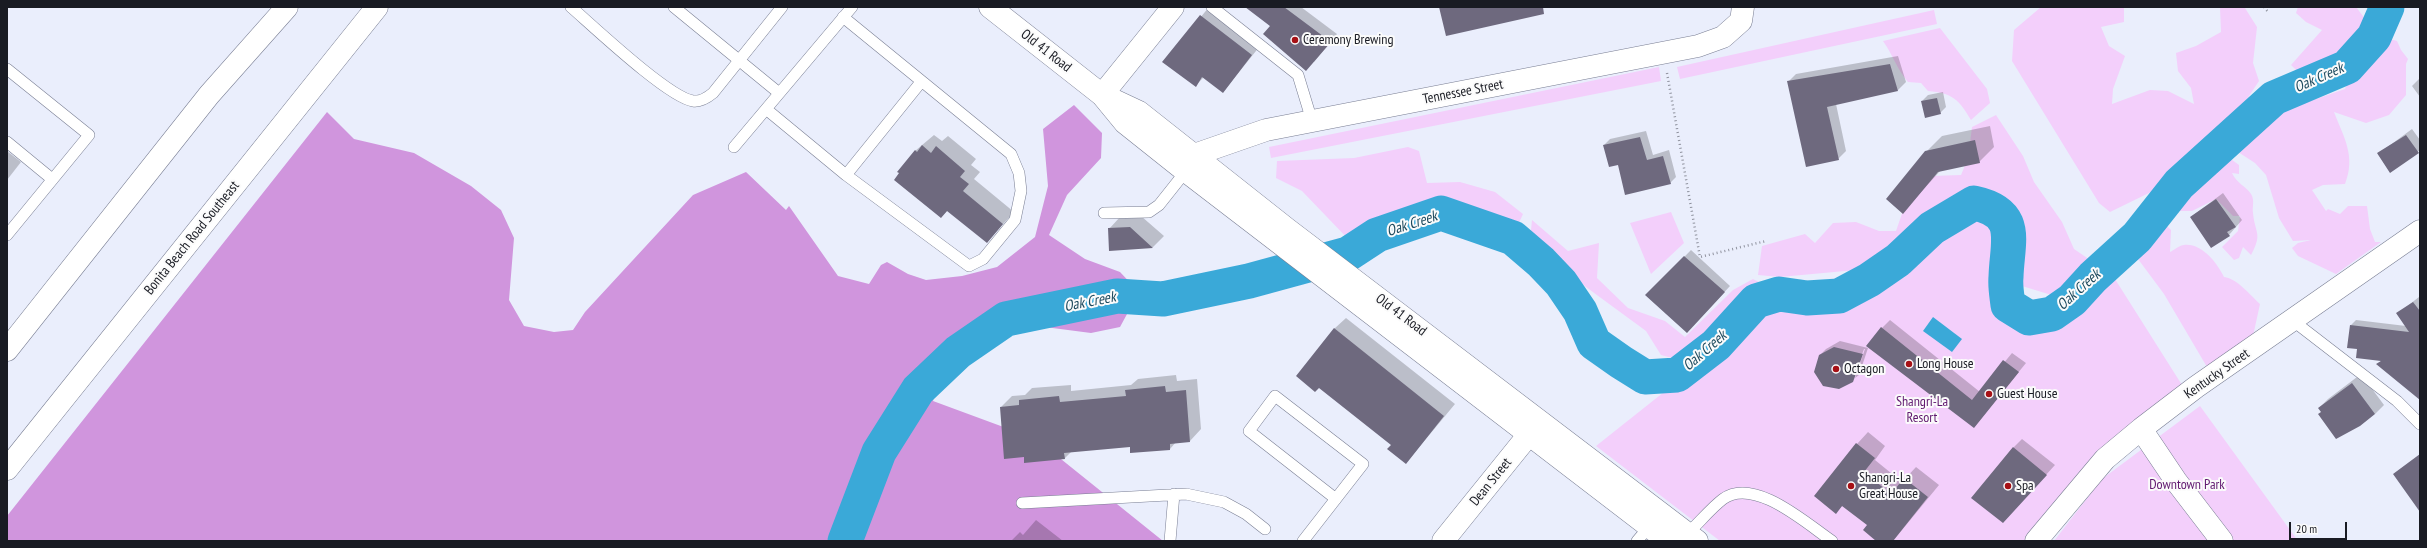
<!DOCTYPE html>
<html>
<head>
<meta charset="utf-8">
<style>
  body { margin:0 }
  #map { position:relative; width:2427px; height:548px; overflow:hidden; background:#eaeefc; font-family:"PT Sans Narrow",sans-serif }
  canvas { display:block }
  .frame { position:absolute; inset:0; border:8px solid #191b23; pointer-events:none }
  .scale { position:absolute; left:2289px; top:522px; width:58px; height:18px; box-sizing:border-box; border:2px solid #191b23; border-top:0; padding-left:5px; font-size:12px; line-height:14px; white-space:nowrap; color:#191b23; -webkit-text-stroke:3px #fbfbfb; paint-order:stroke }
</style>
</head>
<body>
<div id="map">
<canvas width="2427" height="548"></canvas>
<div class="frame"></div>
<div class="scale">20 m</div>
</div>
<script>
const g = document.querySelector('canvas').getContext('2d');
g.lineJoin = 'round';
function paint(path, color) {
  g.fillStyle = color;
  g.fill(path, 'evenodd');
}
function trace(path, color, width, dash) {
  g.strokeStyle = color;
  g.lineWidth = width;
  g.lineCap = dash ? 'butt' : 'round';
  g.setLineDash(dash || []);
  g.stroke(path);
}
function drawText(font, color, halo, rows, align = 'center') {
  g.font = font + ' "PT Sans Narrow",sans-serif';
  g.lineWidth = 4;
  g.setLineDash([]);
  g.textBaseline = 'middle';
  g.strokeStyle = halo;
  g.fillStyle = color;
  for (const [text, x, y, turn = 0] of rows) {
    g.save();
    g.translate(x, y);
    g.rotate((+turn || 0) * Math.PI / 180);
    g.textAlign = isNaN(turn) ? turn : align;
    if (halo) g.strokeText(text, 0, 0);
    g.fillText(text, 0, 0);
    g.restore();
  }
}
paint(new Path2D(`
  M2041 7H2124V22L2101 27 2109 46 2125 56 2113 89 2112 104 2150 90 2168 91 2194 104 2191 88 2178 71 2176 53 2196 46 2221 32 2220 7 2245 8 2257 27 2253 63 2259 81 2241 108 2196 149 2172 179 2151 192 2110 212 2099 203 2012 61 2014 30Z
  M2298 7H2356L2366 20 2369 35C2349 61 2331 68 2299 73L2291 65 2322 30 2306 22 2296 13Z
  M1934 10 1937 24 1680 79 1677 67Z
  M1940 28 1987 89 1990 103 1971 120C1959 100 1953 93 1928 91L1921 83 1908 82C1896 68 1893 55 1883 41Z
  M2380 36 2397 41 2401 50 2408 59 2406 64V95L2389 115 2366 123 2334 112C2344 138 2356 156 2345 184L2323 185 2312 190 2326 211 2328 209 2340 214 2348 206H2367L2370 229 2375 242H2381L2336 274 2298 256 2292 248 2298 243 2311 240 2293 241 2279 218 2266 175 2255 163 2238 152 2236 139 2269 117 2284 110 2345 89 2350 76Z
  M1659 67 1661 81 1271 158 1269 147Z
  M1996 115 2023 156 2034 182 2062 222 2074 249 2096 264 2080 282 2058 297 2022 286 2013 274 2017 250V227L1988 197 1961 204 1934 218 1914 245 1902 256 1868 263 1856 270 1780 277 1758 275 1762 246 1805 234 1815 243 1833 223 1856 222 1879 231H1896L1905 205 1931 176 1961 175 1968 158 1972 127Z
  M1408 147 1419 151 1427 183 1460 182 1495 192 1523 214 1518 225 1508 228 1460 213 1427 209 1351 242 1302 191 1276 178 1277 161 1354 158Z
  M2224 154 2239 165V174L2232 173C2237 184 2246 186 2251 194 2255 200 2252 207 2253 213 2255 234 2263 233 2251 255L2243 247 2239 258 2234 260 2222 247 2238 231 2240 216H2233L2216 199 2192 211H2170C2172 201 2178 195 2188 193 2193 182 2200 174 2212 174L2213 158Z
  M1976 207 1989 213 2001 224 2004 233 2000 276 2003 307C2010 311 2021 321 2029 323 2058 329 2091 286 2108 268L2182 385 2114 437 2096 454 2027 541H1720L1596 446 1722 346 1757 305 1789 302 1844 304 1907 263 1937 231Z
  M1671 212 1684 243 1651 274 1630 223Z
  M2159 218 2171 230 2170 252C2174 250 2180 245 2184 245 2202 243 2217 263 2224 277 2238 279 2250 295 2260 304L2253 336 2207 367 2164 294 2138 259Z
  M1532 220 1568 251 1599 243 1597 278 1628 308 1665 321 1685 337 1733 290 1753 279 1763 284 1728 323 1680 360 1661 355 1646 331 1586 287 1530 240Z
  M2200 406 2298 541H2054L2102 479Z`), '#f3cffb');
paint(new Path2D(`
  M1074 105 1102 133 1101 158 1067 195 1049 235 1085 259 1120 272 1139 292 1120 327 1091 333 1014 323 980 334 942 369 933 401 1036 439 1163 541H7V516L327 112 354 139 414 153 471 186 501 210 514 238 509 300 524 326 554 332 573 330 585 312 693 195 746 172 786 210 789 206 838 276 869 284 881 265 887 262 908 274 926 280 962 276 997 267 1035 237 1048 186 1043 129Z`), '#d095dd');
paint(new Path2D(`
  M1933 317 1962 339 1952 352 1923 331Z`), '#3aa9d8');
paint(new Path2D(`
  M1209 7 1260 46 1223 92 1204 77 1196 85 1164 62Z
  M1247 7H1301L1337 34 1314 62Z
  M1898 56 1906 82 1898 90 1836 104 1846 151 1838 159 1788 82 1796 74Z
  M2420 78V97L2412 86Z
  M1943 92 1946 107 1940 113 1922 101 1928 95Z
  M1990 126 1994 147 1979 162 1941 170 1903 212 1926 152 1942 136Z
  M2412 129 2420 140V150L2390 172 2378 154Z
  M1646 131 1653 155 1669 150 1676 177 1670 183 1618 164 1604 145 1610 139Z
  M934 135 942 141 948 136 976 159 971 165 980 172 974 179 1014 212 987 242 948 210 941 217 915 151Z
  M7 151 21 162 7 180Z
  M2223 193 2242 220 2229 235 2191 217Z
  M1141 216 1164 236 1153 247 1110 250 1109 229 1120 217Z
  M1691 250 1730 286 1693 326 1647 295Z
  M2419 297 2420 299V388L2378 364 2382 360 2358 348 2351 325 2356 320 2406 326 2397 314Z
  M1346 318 1455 404 1406 463 1392 445 1334 329Z
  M1890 320 1980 392 2012 353 2026 363 1974 427 1882 328Z
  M1840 341 1868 348 1859 375 1855 378 1865 349H1864L1852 381 1820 355 1826 349Z
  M2361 374 2384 405 2375 414 2322 412 2319 408 2328 399Z
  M1176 375 1177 381 1197 379 1201 429 1190 441 1176 442 1170 449 1131 446 1072 451 1065 458 1025 456 1001 407 1012 396 1025 395 1032 388 1071 385V391L1131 385 1138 379Z
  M1868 432 1885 446 1875 460 1902 482 1916 467 1939 485 1893 541H1878L1869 525 1843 505 1836 512 1857 444Z
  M2022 439 2055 465 2003 522 2014 447Z
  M1036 520 1063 541H1011L1020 532 1023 535Z`), '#0003');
trace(new Path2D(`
  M845 541 879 452 918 390 958 352 1006 319 1117 296 1163 299 1249 281 1348 254 1377 235 1441 213 1513 238 1541 262 1561 283 1580 311 1594 343 1621 362 1645 377 1677 375 1716 345 1756 301 1779 294 1807 298 1839 296 1869 280 1898 260 1932 228 1974 203C2021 213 2007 241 2006 277 2005 286 2007 296 2008 305L2029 318 2052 314 2072 300 2093 277 2137 237 2179 184 2274 98 2347 67 2374 37 2387 7`), '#3aa9d8', 35);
paint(new Path2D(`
  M1245 7H1284L1331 42 1306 71 1263 34 1270 26Z
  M1439 7H1543L1544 14 1446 36Z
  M1200 15 1252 55 1223 93 1202 77 1196 87 1162 62Z
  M1890 64 1898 91 1827 107 1839 160 1806 167 1787 81Z
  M1937 98 1941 114 1925 118 1921 101Z
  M2406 135 2419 153 2390 173 2377 153Z
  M1640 137 1647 160 1663 156 1671 184 1625 195 1618 165 1609 167 1603 145Z
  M1975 140 1980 163 1938 172 1903 214 1886 199 1925 151Z
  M922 145 931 153 936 146 965 171 960 177 969 184 963 191 1003 224 987 243 947 211 941 218 894 180 899 173 897 172 915 150 917 152Z
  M2216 199 2236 227 2227 232 2230 236 2211 248 2190 217Z
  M1130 227 1153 248 1109 251 1108 228Z
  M1684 256 1725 292 1687 333 1645 295Z
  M2413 302 2420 311V400L2376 364 2381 361 2356 358 2357 349 2347 348 2350 325 2409 332 2396 313Z
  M1881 327 1972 400 2003 360 2019 372 1974 428 1866 346Z
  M1334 328 1444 416 1406 464 1387 449 1391 445 1319 388 1315 392 1296 376Z
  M1834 347 1863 354 1853 382 1839 389 1823 386 1814 372 1819 355Z
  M2352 383 2375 414 2360 426 2336 439 2318 414 2321 412 2318 408Z
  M1165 386 1166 392 1186 390 1190 442 1170 444V450L1130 453V447L1064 453 1065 459 1024 463V457L1004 459 1000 407 1019 405V400L1059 396 1060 402 1126 396 1125 390Z
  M1856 443 1875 458 1864 472 1891 494 1904 478 1928 497 1893 541H1876L1863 530 1867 525 1842 506 1836 514 1814 496Z
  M2013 447 2047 475 2003 523 1971 498Z
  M2420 454V512L2393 474Z`), '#6e697e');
const service = new Path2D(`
  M571 7C594 27 668 97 693 101 701 102 707 98 713 93L782 7
  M674 7 779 93
  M1212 7 1298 75 1312 121
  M843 17 1011 154 1019 173 1021 191 1015 220 983 259 969 266 846 175
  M7 69 89 135 7 235
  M766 109 846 175 921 82
  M7 142 52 179
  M734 147 852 7
  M1104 213 1149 212 1159 205 1186 171
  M2292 320 2397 401 2420 424
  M1022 503 1186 494 1224 502 1246 514 1265 529
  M1687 534C1699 523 1710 509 1723 499 1754 476 1807 524 1832 541
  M1170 541 1174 494
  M1303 541 1363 464 1275 396 1249 431 1336 499
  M1637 541 1648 528`);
const minor = new Path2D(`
  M1102 95 1173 7
  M1194 155 1266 130 1698 46 1723 37 1741 21 1743 7
  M2141 429 2176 481 2222 541
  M1443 541 1539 422
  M2036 541 2105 459 2141 429 2196 387 2420 231`);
const tertiary = new Path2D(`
  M990 7 1102 95 1125 123 1179 166 1668 541
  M1107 97 1139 112 1287 229 1697 541`);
const primary = new Path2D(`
  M7 350 209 95 287 7
  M7 469 377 7`);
trace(service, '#797e93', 12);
trace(minor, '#797e93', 23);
trace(tertiary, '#797e93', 23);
trace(primary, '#797e93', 23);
trace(new Path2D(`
  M2264 7 2269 13
  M1667 73 1700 257 1766 241`), '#90939f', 2.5, [1, 3]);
trace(service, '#fff', 11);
trace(minor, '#fff', 22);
trace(tertiary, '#fff', 22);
trace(primary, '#fff', 22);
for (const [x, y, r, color] of [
  [1295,40,4,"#a61015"],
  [1909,364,4,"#a61015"],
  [1836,369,4,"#a61015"],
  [1989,394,4,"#a61015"],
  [1851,486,4,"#a61015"],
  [2008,486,4,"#a61015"]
]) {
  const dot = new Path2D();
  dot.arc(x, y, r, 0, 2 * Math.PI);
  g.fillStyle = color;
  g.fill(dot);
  trace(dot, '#fbfbfb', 1.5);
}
drawText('14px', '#191b23', '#fbfbfb', [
  ["Ceremony Brewing",1303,40],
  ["Long House",1917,364],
  ["Octagon",1844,369],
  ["Guest House",1997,394],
  ["Shangri-La",1859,478],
  ["Great House",1859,494],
  ["Spa",2016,486]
], 'left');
drawText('14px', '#191b23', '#fbfbfb', [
  ["Old 41 Road",1046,51,38],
  ["Tennessee Street",1463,92,-11],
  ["Bonita Beach Road Southeast",192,238,-51],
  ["Old 41 Road",1401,315,37],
  ["Kentucky Street",2217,374,-35],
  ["Dean Street",1491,482,-51]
]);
drawText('14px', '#60186f', '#fbfbfb', [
  ["Shangri-La",1922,402],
  ["Resort",1922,418],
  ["Downtown Park",2187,485]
]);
drawText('italic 15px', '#1d4a5e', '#fbfbfb', [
  ["Oak Creek",2319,78,-24],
  ["Oak Creek",1412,224,-18],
  ["Oak Creek",2079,290,-42],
  ["Oak Creek",1090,302,-11],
  ["Oak Creek",1705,351,-41]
]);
</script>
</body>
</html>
